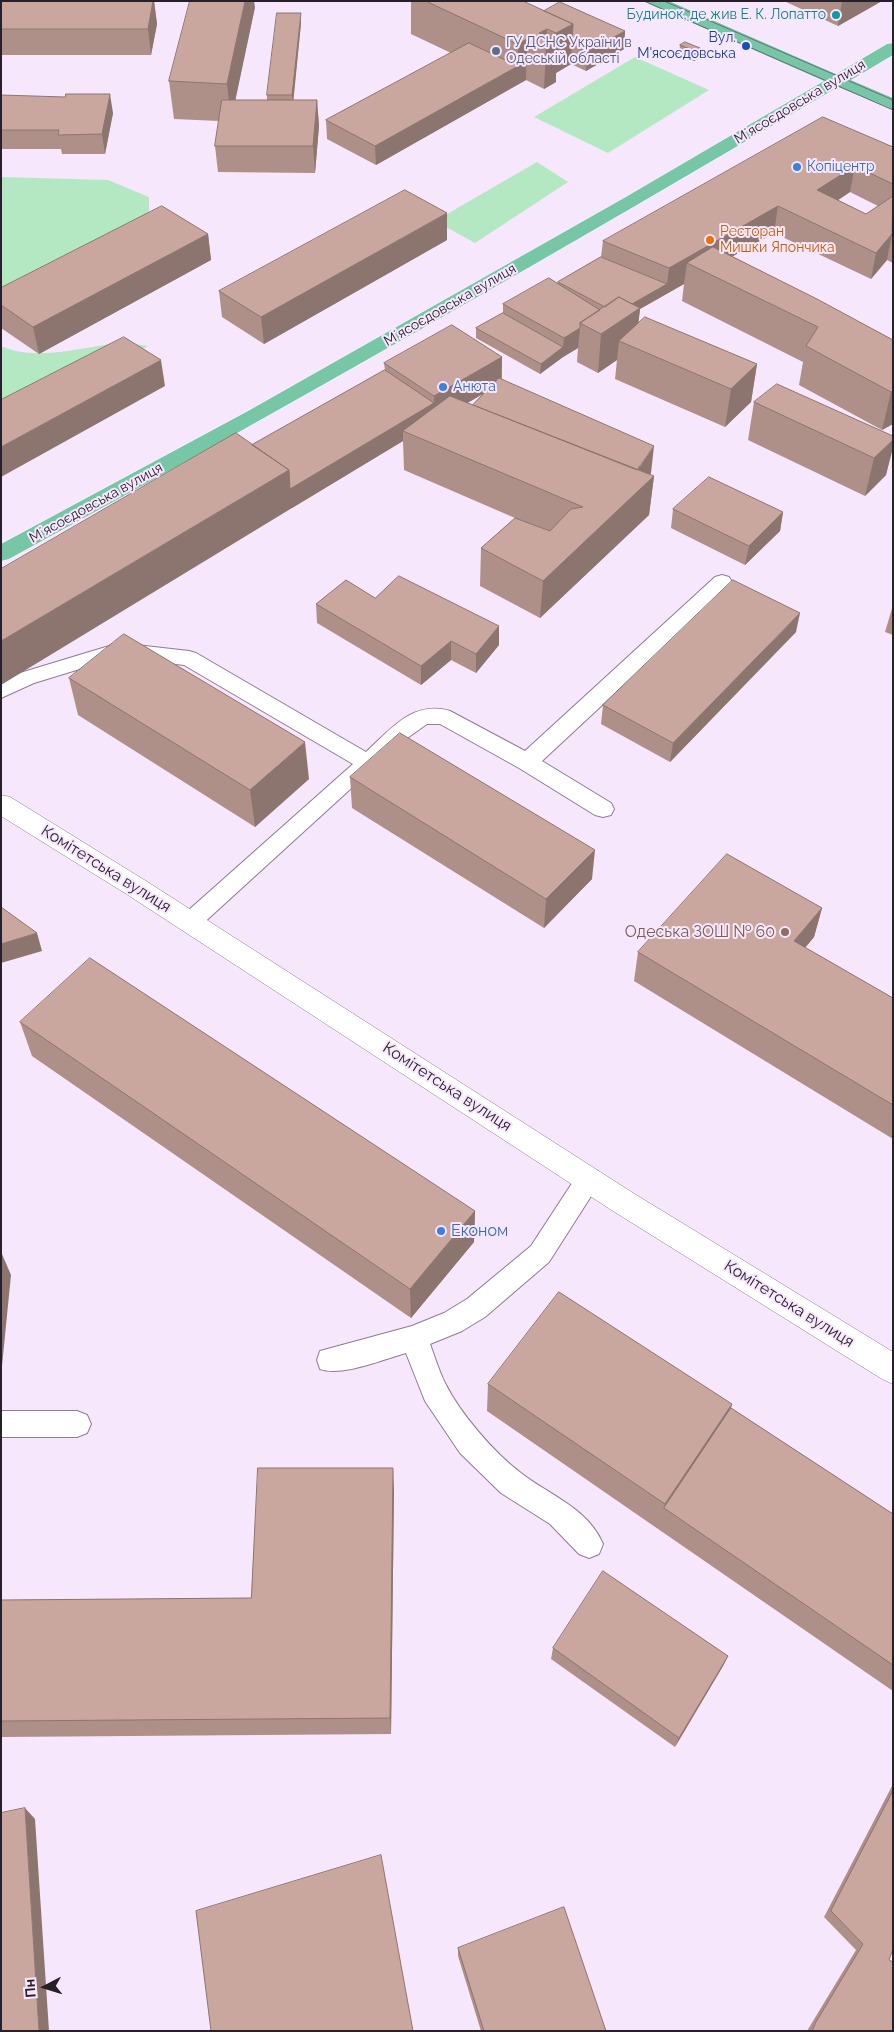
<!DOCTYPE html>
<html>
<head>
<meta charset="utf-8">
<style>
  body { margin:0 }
  #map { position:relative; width:894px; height:2032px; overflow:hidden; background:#f7e7fd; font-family:Raleway,sans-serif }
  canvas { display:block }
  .frame { position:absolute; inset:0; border:2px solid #271f29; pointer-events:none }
  .north { position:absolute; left:20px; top:1962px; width:50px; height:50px; -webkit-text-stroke:4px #f7e7fd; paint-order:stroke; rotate:265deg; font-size:14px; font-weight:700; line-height:20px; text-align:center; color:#271f29 }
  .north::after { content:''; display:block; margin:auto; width:18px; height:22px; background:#271f29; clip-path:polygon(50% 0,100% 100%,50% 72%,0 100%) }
</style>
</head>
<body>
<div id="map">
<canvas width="894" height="2032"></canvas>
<div class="frame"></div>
<div class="north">Пн</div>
</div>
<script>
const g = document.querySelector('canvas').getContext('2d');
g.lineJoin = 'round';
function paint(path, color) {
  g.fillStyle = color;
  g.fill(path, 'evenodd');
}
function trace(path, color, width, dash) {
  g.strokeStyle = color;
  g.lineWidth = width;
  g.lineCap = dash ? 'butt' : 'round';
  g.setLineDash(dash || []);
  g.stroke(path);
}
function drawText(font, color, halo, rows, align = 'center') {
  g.font = font + ' Raleway,sans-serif';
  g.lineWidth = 4;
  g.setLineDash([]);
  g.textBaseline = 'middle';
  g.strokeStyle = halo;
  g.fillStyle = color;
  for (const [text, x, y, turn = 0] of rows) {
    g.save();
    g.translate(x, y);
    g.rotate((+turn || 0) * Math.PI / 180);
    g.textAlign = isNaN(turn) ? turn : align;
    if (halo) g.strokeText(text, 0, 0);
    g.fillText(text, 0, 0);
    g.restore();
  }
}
paint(new Path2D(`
  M635 57 709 90 608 153 534 117Z
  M537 162 568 182 475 243 435 221Z
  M1 177 108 180 149 197V218L1 308Z
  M122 342 148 346 1 430V346C34 362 86 347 122 342Z`), '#b4e8c2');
const lane = new Path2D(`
  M722 575 729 577 732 582 729 587 542 761 611 803 614 809 611 815 603 817 595 815 519 768 440 724H427L403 741 198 928 190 931 182 928 179 922 182 916 353 764 184 665 119 657 34 683 1 698V682L20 673 119 643 189 651 196 653 366 752C391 729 413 700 450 711L525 751 715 577Z
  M589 1168 598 1171 602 1179 549 1262 485 1317 462 1331 430 1344C435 1357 439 1371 445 1383 460 1413 494 1453 521 1473 549 1495 588 1508 603 1544L599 1554 589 1558 579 1554 550 1524 501 1493 460 1453 425 1401 406 1353C384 1359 342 1377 320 1369L317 1360 320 1351 412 1326 444 1313 467 1299 531 1246 580 1171Z
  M1 1411H77L87 1415 91 1424 87 1433 77 1437H1Z`);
const street = new Path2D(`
  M1 795 10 797 146 881 633 1193 893 1352V1384L882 1379 613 1211 128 895 1 816Z`);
const primary = new Path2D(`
  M647 1H669L836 74 887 44 893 43V55L851 80 893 98V110L838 87C564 249 288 407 9 559L1 561V544L248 411 624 198 824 81 649 4Z`);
trace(lane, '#8e7b94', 2);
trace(street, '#8e7b94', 1);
trace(primary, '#fff', 1);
paint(lane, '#fff');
paint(street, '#fff');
paint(primary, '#77c7a6');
trace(new Path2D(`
  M644 1 893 110
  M664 1 893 100`), '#746978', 1);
paint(new Path2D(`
  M1 1H154L157 24 151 55H1Z
  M411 1H523L544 11 625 31 624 49 586 71 571 64 556 73V82L544 89 526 80 376 165 327 139 326 120 451 53 411 34Z
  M784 1H882L838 26Z
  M255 7 235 100H267V95L301 23 293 100H317L319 126 315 173 218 172 215 146 219 121 174 119 169 81Z
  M680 45 700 48 699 58 694 61 679 55Z
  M1 95 113 113 105 154H62L61 149H1Z
  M893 147V263L887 260 871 279 774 233 732 256 893 340V424L882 430 799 385 803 362 682 301 684 284 640 309 638 323 757 364 751 402 725 427 615 379 617 360 598 373 577 362 578 348 563 357 540 374 476 338V328L503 313V304L557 284 558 282 601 257 603 241ZM850 192 878 206 866 214 838 200Z
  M208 234 211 260 39 354 1 328V288Z
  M447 240 264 344 222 317 219 291Z
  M502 357V379L651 473 649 475 654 476 649 515 540 618 480 586 481 548 515 518 404 470 403 441 292 508 252 445 385 370 384 363ZM483 394 473 405 467 403Z
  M754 402 893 436 886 475 865 496 748 440Z
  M673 509 783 512 780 531 745 565 671 528Z
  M375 598 499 626V645L476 673 451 660 421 685 317 623 316 604Z
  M893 605V635L885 632Z
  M796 632 670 762 601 724 603 705Z
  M69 678 309 779 255 827 78 715Z
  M350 777 592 879 544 928 352 808Z
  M822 908 814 937 805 948 893 998V1139L634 981 638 952Z
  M20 1022 475 1211 474 1242 411 1318 32 1056Z
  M488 1384 732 1404 731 1408 893 1514V1691L487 1411Z
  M394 1489 391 1734 1 1737V1600L251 1598Z
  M553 1648 728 1656 723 1666 675 1747 551 1659Z
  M893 1784V1949L889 1960 893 2031H807L856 1950 824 1917Z
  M458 1948 606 2031H481L458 1956Z`), '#ae9088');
paint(new Path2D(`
  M153 1H154L157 24 151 55 148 29Z
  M245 1H254L255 7 231 121 227 84Z
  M842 1H882L838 26Z
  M301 13V23L293 105 292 95Z
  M573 24 571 64 556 73V82L544 89 546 48 556 43V33Z
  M547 29 546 48 539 33Z
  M625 31 624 49 586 71 587 52Z
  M527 39 526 80 376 165 375 146 518 66V44Z
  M700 48 699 58 694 61 695 51Z
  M110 94 113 113 105 154 102 134Z
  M317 100 319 126 315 173 313 146Z
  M855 166 850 192 813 217 817 190Z
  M778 206 774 233 705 272 687 263 684 284 640 309 636 346 619 341 617 360 598 373 601 334 616 312 667 284 669 268Z
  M447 213V240L264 344 261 317Z
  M208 234 211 260 39 354 33 327Z
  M892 234 887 260 871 279 876 253Z
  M580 328 578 348 563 357 540 374 541 364 563 347 564 338Z
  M502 357 501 383 434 423V396Z
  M161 360 165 386 1 477V447Z
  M757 364 751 402 725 427 731 389Z
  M893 391V424L882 430 891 392Z
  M434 403V423L403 431V441L292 508 1 685V641L289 470Z
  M893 440V448L886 475 865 496 874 458Z
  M654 446 651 473 639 490 654 476 649 515 540 618 543 581 631 480Z
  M783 512 780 531 745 565 749 546Z
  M800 613 796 632 670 762 673 743Z
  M499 626V645L476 673V654Z
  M451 641V660L421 685V666Z
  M305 742 309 779 255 827 250 790Z
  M595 850 592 879 544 928 546 899Z
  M822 908 814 937 786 970 794 941Z
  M37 933 42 951 1 963V944Z
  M475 1211 474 1242 411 1318 410 1289Z
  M2 1254 11 1275 2 1366 1 1365Z
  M732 1404 723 1431 664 1508 665 1504Z
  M393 1468 394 1489 391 1734 390 1718Z
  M728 1656 723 1666 675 1747 679 1738Z
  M25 1808 35 1819 49 2031H39Z`), '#8d756f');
const building = new Path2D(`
  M1 1H153L148 29H1Z
  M190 1H245L227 84 169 81Z
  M426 1H523L573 24 556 33 547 29 539 33 558 42 546 48 527 39 518 44Z
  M560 2 625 31 587 52 572 45 573 24 544 11Z
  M277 13H301L292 95H267Z
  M685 42 700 48 695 51 680 45Z
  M469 43 518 66 375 146 326 120Z
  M66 94H110L102 134 58 135 59 130H1V95L65 97Z
  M222 100H317L313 146H215Z
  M823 117 893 147V184L855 166 817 190 866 214 893 196 892 234 876 253 778 206 669 268 603 241Z
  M405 190 447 213 261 317 219 291Z
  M162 206 208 234 33 327 1 305V288Z
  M713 247 817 299 893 340V391L891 392 806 346 818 327 687 263Z
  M601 257 667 284 632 304 619 297 605 307 558 282Z
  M549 278 600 310 580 323V328L564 338 503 304Z
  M619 297 640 308 601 334 580 323Z
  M503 313 563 347 541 364 476 328Z
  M645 317 757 364 731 389 619 341Z
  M452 325 502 357 434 396 384 363Z
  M124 337 161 360 1 447V400Z
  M385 370 434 403 290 489 289 470 252 445Z
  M499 378 654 446 637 470 473 405Z
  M777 384 893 436V440L874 458 754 402Z
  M450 396 654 476 543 581 481 548 515 518 550 531 571 509 583 507 403 431Z
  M236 433 289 470 1 641V569Z
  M709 477 783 512 749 546 673 509Z
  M399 576 499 626 476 654 451 641 421 666 316 604 346 580 375 598Z
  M733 580 800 613 673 743 603 705Z
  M124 634 305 742 250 790 69 678Z
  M400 733 595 850 546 899 350 777Z
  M727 854 822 908 794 941 893 998V1105L638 952Z
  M1 907 37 933 1 944Z
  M90 958 475 1211 410 1289 20 1022Z
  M559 1292 732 1404 665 1504 488 1384Z
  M731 1408 893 1514V1665L664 1508Z
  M258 1468H393L390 1718 1 1721V1600L251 1598Z
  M603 1571 728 1656 679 1738 553 1648Z
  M893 1791V1949L889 1960 893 1962V2031H812L816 2022 863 1944 831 1911Z
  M25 1808 39 2031H1V1813Z
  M381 1855 413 2031H211L196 1911Z
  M564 1907 606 2031H484L458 1948Z`);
paint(building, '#caa79e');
trace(building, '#8d756f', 1);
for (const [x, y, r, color] of [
  [836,15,5,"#0f9aa8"],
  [746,46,5,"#1a4fb4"],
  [496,51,5,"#5c6f8a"],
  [797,167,5,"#3f7fe0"],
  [710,240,5,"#e8710a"],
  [443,387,5,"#3f7fe0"],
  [785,932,5,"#8d6e63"],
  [441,1231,5,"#3f7fe0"]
]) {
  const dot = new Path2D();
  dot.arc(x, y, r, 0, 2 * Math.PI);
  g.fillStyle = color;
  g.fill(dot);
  trace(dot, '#f7e7fd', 2);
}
drawText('14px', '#0d838f', '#f7e7fd', [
  ["Будинок, де жив Е. К. Лопатто",826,15]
], 'right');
drawText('14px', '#164399', '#f7e7fd', [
  ["Вул.",736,38],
  ["М'ясоєдовська",736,54]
], 'right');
drawText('14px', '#4e5e75', '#f7e7fd', [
  ["ГУ ДСНС України в",506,43],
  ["Одеській області",506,59]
], 'left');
drawText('14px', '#271f29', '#f7e7fd', [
  ["Мʼясоєдовська вулиця",800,102,-31],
  ["Мʼясоєдовська вулиця",450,305,-30],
  ["Мʼясоєдовська вулиця",96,503,-29]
]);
drawText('14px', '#366cbe', '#f7e7fd', [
  ["Копіцентр",807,167],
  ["Анюта",453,387]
], 'left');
drawText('14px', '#c56008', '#f7e7fd', [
  ["Ресторан",720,232],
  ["Мишки Япончика",720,248]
], 'left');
drawText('16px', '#271f29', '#f7e7fd', [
  ["Комітетська вулиця",106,869,32],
  ["Комітетська вулиця",447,1087,33],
  ["Комітетська вулиця",789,1304,32]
]);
drawText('16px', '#785e54', '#f7e7fd', [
  ["Одеська ЗОШ № 60",775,932]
], 'right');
drawText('16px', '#366cbe', '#f7e7fd', [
  ["Економ",451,1231]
], 'left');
</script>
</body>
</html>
